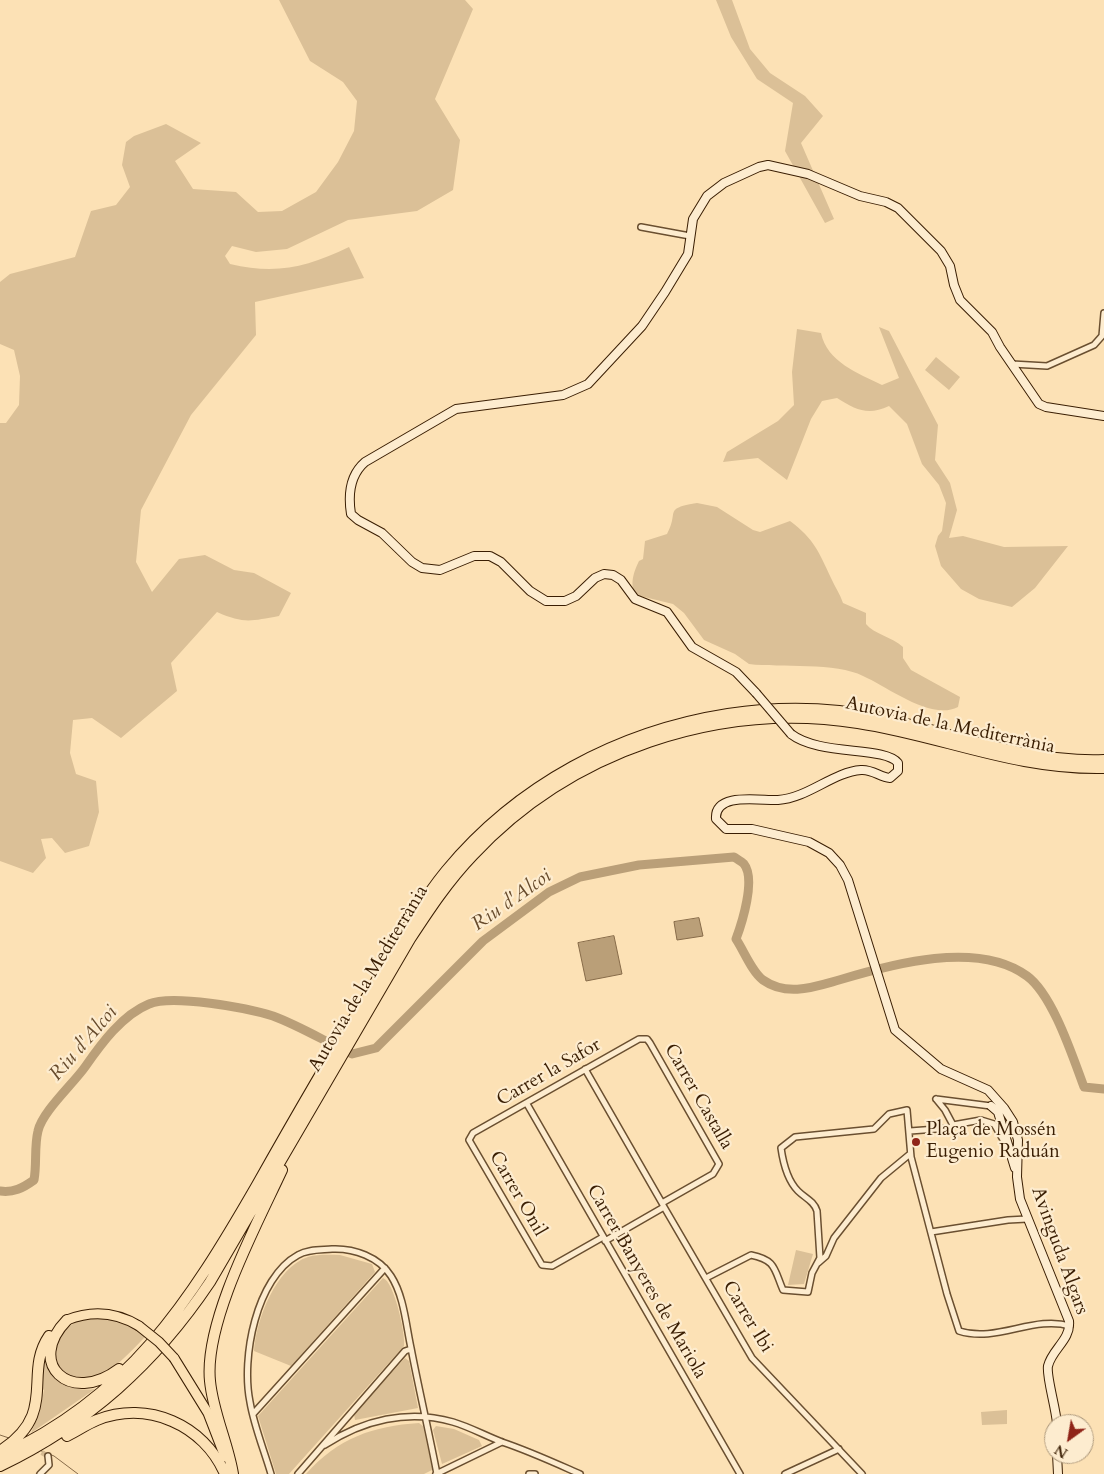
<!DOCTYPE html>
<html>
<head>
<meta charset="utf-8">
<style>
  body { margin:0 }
  #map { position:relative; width:1104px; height:1474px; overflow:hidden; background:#fce1b5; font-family:Cardo,serif }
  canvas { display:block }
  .north { position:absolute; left:1044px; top:1414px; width:50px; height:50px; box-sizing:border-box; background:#fdeccf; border:1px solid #af9a7d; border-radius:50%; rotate:212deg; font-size:14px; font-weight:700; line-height:20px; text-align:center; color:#3a1e03 }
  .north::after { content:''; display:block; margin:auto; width:18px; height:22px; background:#8f2418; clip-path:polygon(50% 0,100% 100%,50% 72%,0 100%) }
</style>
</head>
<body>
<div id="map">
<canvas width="1104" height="1474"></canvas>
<div class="north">N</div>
</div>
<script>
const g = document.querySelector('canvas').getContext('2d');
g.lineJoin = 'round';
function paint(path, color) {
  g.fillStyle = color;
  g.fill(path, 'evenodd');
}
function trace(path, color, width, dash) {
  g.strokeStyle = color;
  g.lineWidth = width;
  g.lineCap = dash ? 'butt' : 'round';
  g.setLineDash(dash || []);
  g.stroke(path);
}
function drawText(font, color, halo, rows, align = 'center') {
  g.font = font + ' Cardo,serif';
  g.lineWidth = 4.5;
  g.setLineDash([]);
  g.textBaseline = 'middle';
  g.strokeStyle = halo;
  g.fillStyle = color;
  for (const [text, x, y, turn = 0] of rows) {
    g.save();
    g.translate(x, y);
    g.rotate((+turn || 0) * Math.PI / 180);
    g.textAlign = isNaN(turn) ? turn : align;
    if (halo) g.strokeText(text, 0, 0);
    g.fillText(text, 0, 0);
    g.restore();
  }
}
paint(new Path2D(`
  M279 0H465L473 9 435 99 460 140 453 190 417 211 348 220 287 249 256 252 232 246 225 256 230 264C277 275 307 267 349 247L364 278 255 302 256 335 191 415 141 510 136 562 152 592 179 559 205 555 234 570 254 573 291 593 279 616C251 621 244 624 217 612L171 663 177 691 121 738 92 718 73 720 70 753 76 774 96 781 99 812 89 846 65 853 52 838 41 839 46 858 33 873 0 861V423H6L19 405 20 376 14 350 0 344V282L10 274 75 257 91 211 116 205 130 187 122 165 126 142 134 136 166 124 201 143 175 161 193 189 236 192 258 212 282 211 316 192 338 162 354 131 357 101 343 82 310 61Z
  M716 0H732L750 49 770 73 805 96 823 116 801 143 834 219 825 223 785 151 793 103 757 79 731 37Z
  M879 327 889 331 938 425 935 460 950 483 957 510 949 538 963 536 1004 547 1068 546 1035 588 1012 607 979 599 961 589 941 566 935 546 938 536 942 531 946 503 939 485 922 464 907 424 889 406C868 416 856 410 837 398L822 401 811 419 787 480 758 458 723 462 727 452 778 421 794 405 792 372 797 329 821 333C827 362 858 373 882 385L899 378Z
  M936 357 960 377 949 390 925 370Z
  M697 503 717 507 753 530 760 532 790 521C814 539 819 552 831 578 835 587 840 594 843 603L866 613V624C874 634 892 637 903 647V658L911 670 960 697 958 707C931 721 888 687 863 676 836 662 781 668 749 664L735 654 704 640 684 613 673 604 636 595C629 585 634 571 639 561L643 559 645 541 667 534C680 511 662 509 697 503Z
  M796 1250 813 1254 804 1284 788 1285Z
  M340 1255 372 1264 375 1272 291 1366 254 1351C256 1320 276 1267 308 1257 318 1254 330 1255 340 1255Z
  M383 1278C394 1281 406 1335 404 1346L289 1474H276L258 1416Z
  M99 1316 129 1325 146 1336C130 1352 112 1374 88 1379 52 1385 46 1341 74 1323 81 1318 91 1318 99 1316Z
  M45 1356C50 1382 70 1392 95 1389L31 1433 40 1411 44 1390 41 1388Z
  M405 1358 409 1361 418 1408 355 1420 354 1414Z
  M1007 1410V1424L982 1425 981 1412Z
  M419 1423 423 1426 432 1467V1470L424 1474H306C338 1438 373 1426 419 1423Z
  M436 1426 454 1429 479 1440 482 1446 442 1464 433 1430Z`), '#dbc097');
const water = new Path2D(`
  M699 918 703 936 677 940 674 922Z
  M614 936 622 974 586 981 578 943Z`);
paint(water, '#ba9f78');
trace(water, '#876b49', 1);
trace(new Path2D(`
  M0 1435 9 1438
  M39 1450 54 1456 78 1474`), '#876b49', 1);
trace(new Path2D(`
  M0 1191C13 1193 23 1188 34 1180 37 1164 34 1147 38 1131 42 1112 73 1084 85 1067 101 1044 122 1015 149 1004 172 994 248 1008 273 1016 300 1026 326 1042 352 1054L376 1048 483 941 549 892 580 877 639 865 734 857C737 859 742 862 744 864 756 879 742 923 736 939 744 951 752 972 763 980 787 997 814 987 839 980 892 964 978 940 1027 976 1053 995 1073 1058 1084 1087L1104 1089`), '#ba9f78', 9);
trace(new Path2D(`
  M35 1449 48 1456`), '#d5ba91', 5, [5, 2.5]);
const street = new Path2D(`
  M641 227 690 236
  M1012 364 1047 366 1094 345 1102 336 1104 313
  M585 1069 662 1203
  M936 1099 991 1106
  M936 1099 945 1110 953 1125
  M527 1104 740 1474
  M910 1131 950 1128 953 1125 981 1120 994 1124 1005 1143
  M664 1207 752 1358 862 1474
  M931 1232 1008 1220 1027 1219
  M603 1237 552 1266 542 1265 469 1140 473 1133 639 1039H647L650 1043 719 1164 713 1174 662 1203 664 1207
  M605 1241 664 1207
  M818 1263 826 1256 834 1238 881 1178 910 1154
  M706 1278 751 1255C776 1260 774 1269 783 1290L808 1292 812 1273 820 1258 817 1211C814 1201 805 1198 798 1191 787 1180 783 1162 781 1148L795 1137 874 1129 889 1114 907 1110 911 1157 947 1294 959 1331C997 1343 1034 1315 1070 1326
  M253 1414 385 1268
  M325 1445C363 1420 408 1409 453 1422 470 1427 486 1436 502 1442 529 1451 555 1463 580 1474
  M40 1474 49 1465 48 1456
  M271 1474C264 1450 254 1426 250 1402 241 1358 256 1278 298 1255 308 1249 321 1250 332 1249 354 1248 379 1257 391 1276 404 1296 406 1325 411 1348 419 1390 429 1432 437 1474
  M298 1474 405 1351 411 1349
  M436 1474 502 1442
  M529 1474H535
  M785 1474 839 1449`);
const secondary = new Path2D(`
  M756 693 736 672 692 647 667 612 635 599 621 580 613 575 604 574 595 578 576 596 565 601H546L530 591 501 562 490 556H474L440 570 422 568 412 562 382 533 358 520 351 514C348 495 350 475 365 462L456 409 563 395 588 384 642 326 665 292 688 254 693 219 707 196 724 183 759 167 768 165 808 174 860 196 886 202 898 208 941 251 950 266 954 285 960 300 992 332 1000 347 1039 404 1046 407 1104 416
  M791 734C819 756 885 746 898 763V771L890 778C880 777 872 769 861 770 833 772 808 798 778 800 762 801 714 791 716 819L726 829H752L809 842 829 853 840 865 848 880 895 1030 941 1069 988 1090 1004 1108 1013 1122 1018 1140 1017 1177 1020 1199 1069 1321C1071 1340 1052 1349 1048 1366 1046 1376 1056 1408 1057 1424
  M991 1106 998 1112 1015 1168
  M1057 1454 1058 1474`);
const primary = new Path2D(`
  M67 1320C92 1310 116 1312 139 1326
  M174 1358 208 1413 225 1457`);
const highway = new Path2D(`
  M67 1320C25 1363 70 1406 119 1369
  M67 1436C77 1431 87 1424 97 1420 148 1400 204 1425 225 1474
  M3 1449C58 1412 23 1374 49 1336
  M0 1456C129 1397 189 1303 257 1185 293 1121 330 1057 368 995 393 953 415 909 446 871 517 785 619 731 728 714 779 706 832 707 882 718 956 734 1027 763 1104 760
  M0 1466C89 1423 155 1364 210 1282L410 939C429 910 448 881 473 855 570 751 718 701 858 723 943 736 1015 770 1104 768
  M233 1474C228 1443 213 1413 210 1381 204 1322 257 1224 282 1170`);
trace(street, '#6a4f30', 8);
trace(secondary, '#3a1e03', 10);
trace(primary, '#3a1e03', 11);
trace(highway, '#3a1e03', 12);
trace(street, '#fdeccf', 5);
trace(secondary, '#fdeccf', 8);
trace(primary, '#fce1b5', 9);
trace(highway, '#fce1b5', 10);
const secondaryBridge = new Path2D(`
  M756 693 791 734`);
const primaryBridge = new Path2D(`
  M139 1326 159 1342 174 1358`);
trace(secondaryBridge, '#3a1e03', 10, []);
trace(primaryBridge, '#3a1e03', 11, []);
trace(secondaryBridge, '#fdeccf', 8);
trace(primaryBridge, '#fce1b5', 9);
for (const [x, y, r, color] of [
  [916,1142,5,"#8f2418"]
]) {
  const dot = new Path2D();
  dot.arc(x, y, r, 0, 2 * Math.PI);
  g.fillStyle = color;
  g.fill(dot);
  trace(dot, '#fdeccf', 2);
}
drawText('19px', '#3a1e03', '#fdeccf', [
  ["Autovia de la Mediterrània",950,726,12],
  ["Autovia de la Mediterrània",369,979,-59],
  ["Carrer la Safor",549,1073,-30],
  ["Carrer Castalla",698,1097,60],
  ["Carrer Onil",517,1194,60],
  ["Avinguda Algars",1059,1251,70],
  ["Carrer Banyeres de Mariola",646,1282,60],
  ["Carrer Ibi",747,1317,59]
]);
drawText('19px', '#3a1e03', '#fdeccf', [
  ["Plaça de Mossén",926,1131],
  ["Eugenio Raduán",926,1153]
], 'left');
drawText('italic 20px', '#674b2c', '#fdeccf', [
  ["Riu d'Alcoi",512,901,-35],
  ["Riu d'Alcoi",84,1044,-49]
]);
</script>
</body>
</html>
